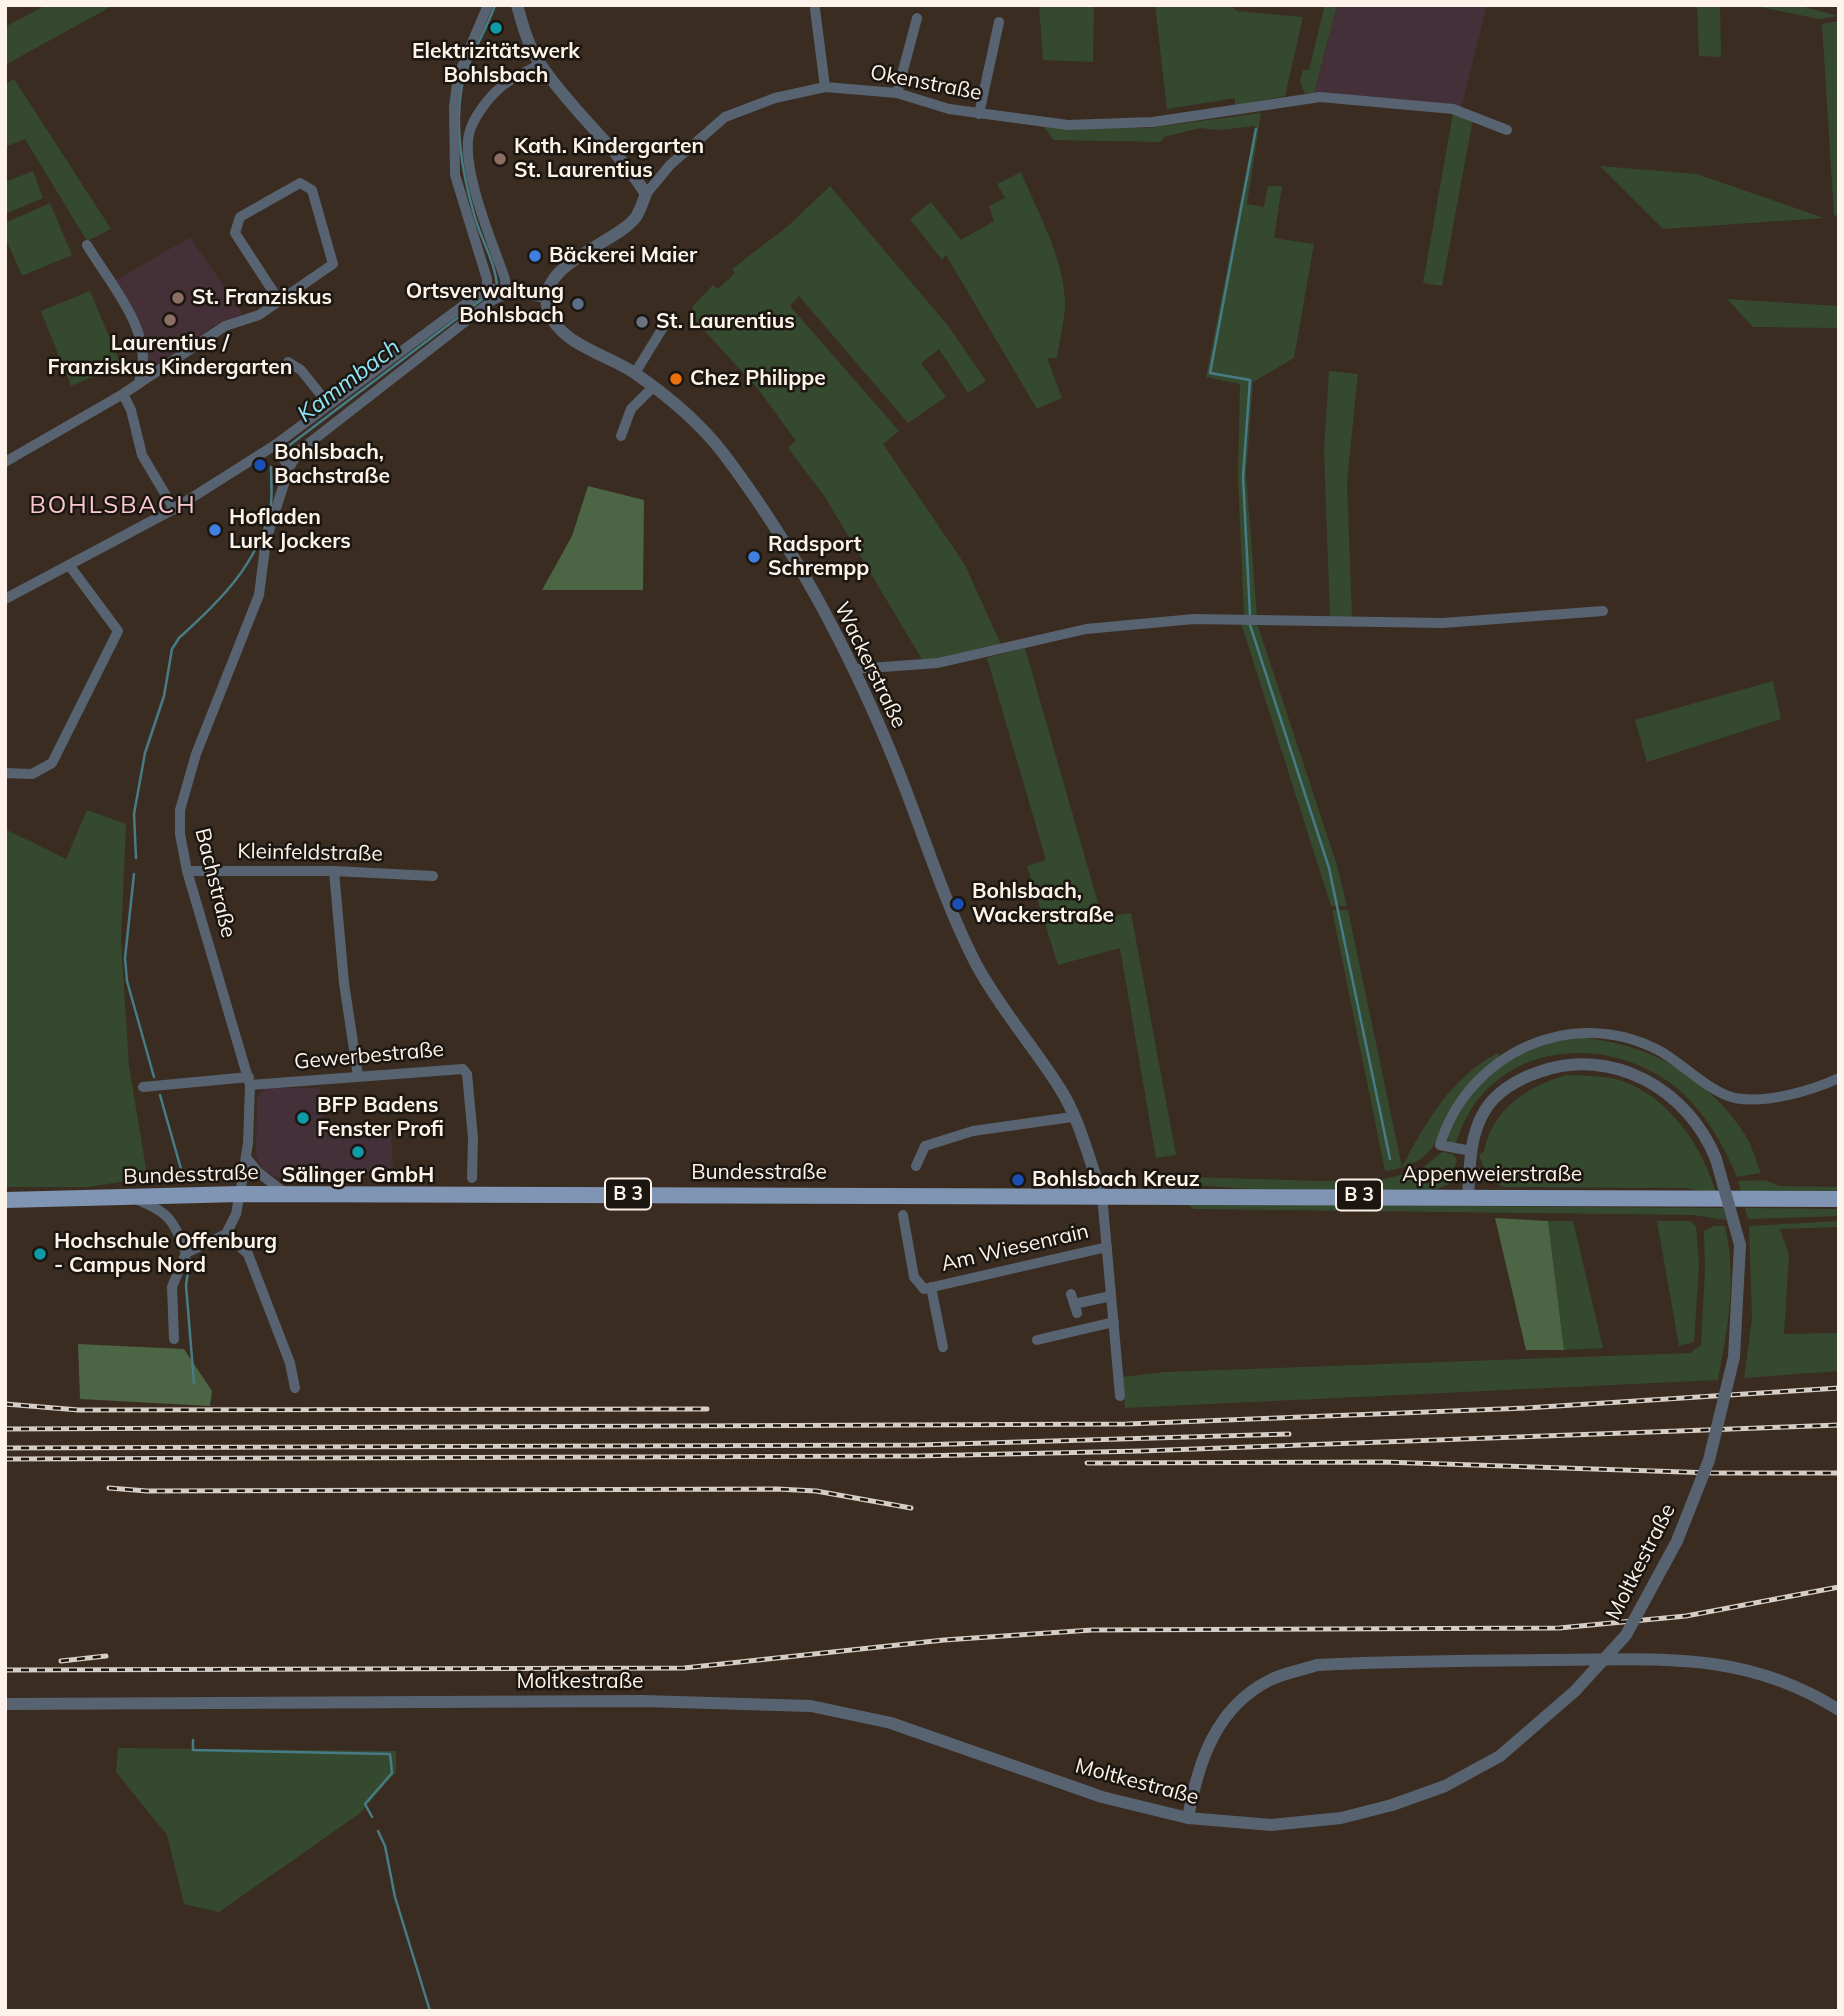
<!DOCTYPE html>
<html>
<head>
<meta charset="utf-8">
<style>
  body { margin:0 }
  #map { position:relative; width:1844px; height:2016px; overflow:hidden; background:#3a2c20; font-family:Mulish,sans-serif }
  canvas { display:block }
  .frame { position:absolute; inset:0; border:7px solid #fdf3eb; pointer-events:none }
</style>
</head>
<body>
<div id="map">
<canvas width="1844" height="2016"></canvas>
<div class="frame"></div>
</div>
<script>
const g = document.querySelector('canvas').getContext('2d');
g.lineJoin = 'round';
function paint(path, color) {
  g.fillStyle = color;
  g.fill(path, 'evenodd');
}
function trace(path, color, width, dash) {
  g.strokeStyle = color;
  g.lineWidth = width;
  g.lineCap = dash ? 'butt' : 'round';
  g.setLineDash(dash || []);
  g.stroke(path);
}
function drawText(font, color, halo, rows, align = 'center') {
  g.font = font + ' Mulish,sans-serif';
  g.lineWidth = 5;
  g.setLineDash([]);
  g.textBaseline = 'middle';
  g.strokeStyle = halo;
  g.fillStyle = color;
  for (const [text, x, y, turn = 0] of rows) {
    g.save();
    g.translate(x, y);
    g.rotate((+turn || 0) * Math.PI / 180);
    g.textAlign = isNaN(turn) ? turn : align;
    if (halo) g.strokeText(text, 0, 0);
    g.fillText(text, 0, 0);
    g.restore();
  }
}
paint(new Path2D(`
  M1337 5H1487L1461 109 1314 93Z
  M266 1088H320L323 1126 391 1128 393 1171 287 1175 277 1178 263 1169 256 1156 257 1097Z`), '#443038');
paint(new Path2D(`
  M190 237 243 314 220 322 146 373V348L113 282Z`), '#443036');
paint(new Path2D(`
  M46 5H114L5 65V27Z
  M1039 5H1094L1093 62 1043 60Z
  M1155 5H1230L1237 11 1303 17 1285 96 1235 105V98L1167 109Z
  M1320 5H1337L1314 93 1305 94 1300 81 1303 70H1309L1324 8Z
  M1697 5H1720L1721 57 1699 56Z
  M1750 5H1797L1839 16 1819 19Z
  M1839 21V216L1834 215 1822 24Z
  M14 79 111 229 87 241 25 139 5 147V84Z
  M1261 113 1247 204 1264 207 1268 186H1282L1274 238 1314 244 1294 358 1253 382 1246 474 1257 617 1244 616 1238 477 1240 384 1206 377 1255 126 1219 130 1200 128 1164 137 1161 142 1053 140 1043 125 1149 128Z
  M1453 113 1473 119 1442 286 1423 283Z
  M1600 166 1697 174 1824 218 1663 229Z
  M33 171 43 198 5 214V182Z
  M1021 172C1038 213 1064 258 1065 303 1065 320 1059 340 1057 358H1047L1062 398 1037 409 946 255 942 260 910 219 931 202 961 240 994 221 989 206 1005 198 997 184Z
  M830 186 949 327 986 381 968 393 939 349 921 363 946 397 908 423 799 296 790 306 899 431 883 444 965 565 1002 647 923 661 825 497 788 448 796 441 758 389 690 315 694 310 692 307 713 285 718 289 735 273 732 269 788 226Z
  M50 203 72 255 22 276 5 237V223Z
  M90 291 121 365 71 386 41 311Z
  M1727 299 1838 306 1837 328 1753 327Z
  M1329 371 1358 374 1347 481 1352 619 1330 618 1324 450Z
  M1241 623H1257L1336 862 1347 906H1331Z
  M1025 648 1102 917 1131 913 1176 1155 1156 1158 1120 948 1058 965 1027 866 1046 860 987 658Z
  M1773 681 1781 719 1647 762 1635 720Z
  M87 810 126 824 121 941 129 1066 148 1181 120 1182 87 1187H5V829L66 859Z
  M1332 910H1348L1402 1167C1426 1122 1451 1077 1498 1053L1499 1056C1486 1066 1473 1077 1464 1091 1437 1130 1441 1164 1385 1171Z
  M1574 1037C1646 1041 1709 1076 1747 1138 1753 1149 1756 1161 1761 1173L1737 1177C1724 1146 1709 1120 1686 1096 1631 1043 1533 1034 1480 1097 1468 1111 1462 1127 1455 1144L1449 1142 1448 1136C1474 1076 1511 1051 1574 1037Z
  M1566 1075C1586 1076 1606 1075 1625 1082 1671 1100 1703 1148 1716 1193L1683 1188 1504 1187 1487 1179 1479 1154 1484 1152C1492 1109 1527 1087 1566 1075Z
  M1442 1152 1453 1154 1457 1160 1450 1184 1432 1191 1250 1189 1165 1183 1161 1176 1321 1181 1385 1179 1420 1170Z
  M1765 1180 1780 1186 1839 1187V1195L1742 1194 1738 1181Z
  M1187 1204 1723 1208 1726 1220 1694 1215 1194 1209Z
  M1745 1208 1839 1209V1216L1748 1219Z
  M1548 1221H1573L1603 1348 1564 1350Z
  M1657 1221H1690L1696 1226 1699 1267 1694 1342 1679 1346Z
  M1839 1221V1227L1780 1229 1789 1255 1784 1334 1839 1333V1371L1744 1378 1752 1319 1749 1226Z
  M1714 1226H1725C1737 1279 1728 1327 1718 1380L1125 1408 1122 1377 1165 1372 1690 1353 1701 1345 1705 1269 1704 1231Z
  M118 1748 396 1751V1772L359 1814 219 1912 184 1904 167 1835 116 1772Z`), '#35492e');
paint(new Path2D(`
  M588 486 644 500 643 590H542L572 536Z
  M1495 1218 1548 1221 1564 1350H1526Z
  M78 1344 184 1349 212 1391 210 1406 80 1399Z`), '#4c6544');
trace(new Path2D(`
  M495 5C485 34 466 61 461 91 455 130 463 176 474 214 480 238 495 261 497 285
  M287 447 493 291
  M1250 615 1243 477 1250 380 1210 373 1256 129
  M1250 625 1329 868 1390 1159
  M136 858 134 814 145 753 164 696 172 649 179 638C220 601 256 566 270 511 273 497 271 480 271 467
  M134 874 125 958 127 981 154 1077
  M160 1095 183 1176
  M190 1259 186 1285 194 1383
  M193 1740V1750L390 1754 392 1773 365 1804 372 1817
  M378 1831 385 1846 395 1897 430 2011`), '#477c86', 2.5);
trace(new Path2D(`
  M815 9 825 87
  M897 93 917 18
  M979 114 999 22
  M646 194 670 165 725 117 775 98 825 87 897 93 949 109 1068 125 1153 122 1320 97 1453 109 1507 130
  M87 245C110 284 157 334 139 382
  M487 288V279L455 175 454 107 458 76 488 5
  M487 288 547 298
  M506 294 505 279C493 244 461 170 469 134 473 117 489 97 502 86 513 77 528 71 540 64
  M288 362 301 370 329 405
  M635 373 667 321
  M123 394 131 410 142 455 174 509
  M621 436 631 409 653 387
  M275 445 289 468
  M5 462 123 394 225 326 259 315 333 264 312 190 300 183 240 217 235 233 278 299
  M5 599 174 509 275 445 487 288
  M854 669 938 663 1086 629 1194 619 1443 623 1603 611
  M5 773 32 774 52 763 118 631 69 565
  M187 871H334L433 876
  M334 871 344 983 358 1076
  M250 1085 463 1069 467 1074 473 1138 472 1178
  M143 1087 249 1077
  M1471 1151 1440 1145C1468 1054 1570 1005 1658 1050 1681 1062 1710 1093 1735 1098 1765 1104 1811 1091 1839 1078
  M246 1157 258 1172 286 1194
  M916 1166 925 1146 973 1131 1072 1117
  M1102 1195 1120 1396
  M138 1200C171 1213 173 1221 186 1253
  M903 1215 914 1277 924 1289 1107 1247
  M226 1234 236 1214 241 1188 248 1143 250 1085 187 871 180 834V810L196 754 259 595 266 540 289 468 299 451 493 300 506 294
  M226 1234 248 1254 290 1363 295 1388
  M931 1287 943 1347
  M1071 1294 1077 1313
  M1074 1304 1111 1296
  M174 1339 172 1287 186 1253 226 1234
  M1037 1340 1114 1322`), '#586371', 10);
trace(new Path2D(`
  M517 5C523 26 528 47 541 65 572 111 616 147 646 194 643 201 640 211 636 217 616 244 534 264 548 310 559 345 610 355 636 374 668 396 699 422 723 453 796 549 853 658 898 770 924 835 944 902 976 964 999 1007 1033 1046 1059 1087 1080 1119 1089 1160 1102 1195
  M1468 1196C1470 1168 1469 1137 1484 1112 1495 1092 1518 1079 1539 1072 1612 1046 1688 1089 1716 1159
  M1734 1357 1740 1245
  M5 1704 643 1701 811 1706 891 1723 1102 1797 1188 1818 1271 1825 1341 1818 1392 1805 1445 1786 1500 1756 1575 1691
  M1188 1818C1198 1762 1216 1707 1270 1680 1284 1673 1302 1670 1317 1665 1393 1661 1469 1661 1546 1660 1654 1660 1743 1649 1839 1710`), '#586371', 12);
trace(new Path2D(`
  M5 1200 240 1194 1839 1199`), '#8095b3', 16);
const rail = new Path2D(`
  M5 1404 79 1410 707 1409
  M5 1429 1127 1424 1526 1408 1839 1388
  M5 1448 918 1445 1289 1434
  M5 1459 918 1456 1141 1451 1839 1425
  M1087 1463 1384 1462 1713 1473H1839
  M109 1488 147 1491 777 1489 816 1491 911 1508
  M61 1661 106 1656
  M5 1670 684 1668 944 1640 1092 1630 1559 1628 1686 1616 1839 1587`);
trace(rail, '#d7cdc4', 5);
trace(rail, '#1c1611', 2.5, [8]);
trace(new Path2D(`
  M1716 1159 1740 1245
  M1575 1691 1626 1635 1677 1541 1709 1460 1734 1357`), '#586371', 12);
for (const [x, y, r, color] of [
  [496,28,7,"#0f9aa8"],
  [500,159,7,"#8d6e63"],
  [535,256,7,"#3f7fe0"],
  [178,298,7,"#8d6e63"],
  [578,304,7,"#5c6f8a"],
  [170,320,7,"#8d6e63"],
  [642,322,7,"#6b7280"],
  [676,379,7,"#e8710a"],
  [260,465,7,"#1a4fb4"],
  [215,530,7,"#3f7fe0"],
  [754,557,7,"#3f7fe0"],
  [958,904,7,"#1a4fb4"],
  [303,1118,7,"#0f9aa8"],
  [358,1152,7,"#0f9aa8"],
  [1018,1180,7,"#1a4fb4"],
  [40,1254,7,"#0f9aa8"]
]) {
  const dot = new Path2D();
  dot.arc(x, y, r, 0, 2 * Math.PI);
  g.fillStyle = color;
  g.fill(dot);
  trace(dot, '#1c1611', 2.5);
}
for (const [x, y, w] of [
  [628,1194,46],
  [1359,1195,46]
]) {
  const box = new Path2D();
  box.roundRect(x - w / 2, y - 15.5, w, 31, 5);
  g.fillStyle = '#1c1611';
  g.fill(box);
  trace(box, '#fdf3eb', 2);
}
drawText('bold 19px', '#fdf3eb', null, [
  ["B 3",628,1194],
  ["B 3",1359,1195]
]);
drawText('bold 21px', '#fdf3eb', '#1c1611', [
  ["Elektrizitätswerk",496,52,"center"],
  ["Bohlsbach",496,76,"center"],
  ["Kath. Kindergarten",514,147],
  ["St. Laurentius",514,171],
  ["Bäckerei Maier",549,256],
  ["Ortsverwaltung",564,292,"right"],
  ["Bohlsbach",564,316,"right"],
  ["St. Franziskus",192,298],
  ["St. Laurentius",656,322],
  ["Laurentius /",170,344,"center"],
  ["Franziskus Kindergarten",170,368,"center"],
  ["Chez Philippe",690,379],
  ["Bohlsbach,",274,453],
  ["Bachstraße",274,477],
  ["Hofladen",229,518],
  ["Lurk Jockers",229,542],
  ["Radsport",768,545],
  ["Schrempp",768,569],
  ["Bohlsbach,",972,892],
  ["Wackerstraße",972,916],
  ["BFP Badens",317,1106],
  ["Fenster Profi",317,1130],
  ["Sälinger GmbH",358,1176,"center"],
  ["Bohlsbach Kreuz",1032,1180],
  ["Hochschule Offenburg",54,1242],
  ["- Campus Nord",54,1266]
], 'left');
drawText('21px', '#fdf3eb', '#1c1611', [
  ["Okenstraße",926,83,11],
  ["Wackerstraße",870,665,64],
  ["Kleinfeldstraße",310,853,1],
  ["Bachstraße",215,883,76],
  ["Gewerbestraße",369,1056,-5],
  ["Bundesstraße",759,1173],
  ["Bundesstraße",191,1175,-2],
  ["Appenweierstraße",1492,1175],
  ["Am Wiesenrain",1015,1248,-13],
  ["Moltkestraße",1641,1562,-63],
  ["Moltkestraße",580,1682],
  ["Moltkestraße",1137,1782,15]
]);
drawText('italic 23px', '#8ee7f8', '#1c1611', [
  ["Kammbach",349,381,-37]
]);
g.letterSpacing = '2px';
drawText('24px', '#fbc8d2', '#1c1611', [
  ["BOHLSBACH",113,506]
]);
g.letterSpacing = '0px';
</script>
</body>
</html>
